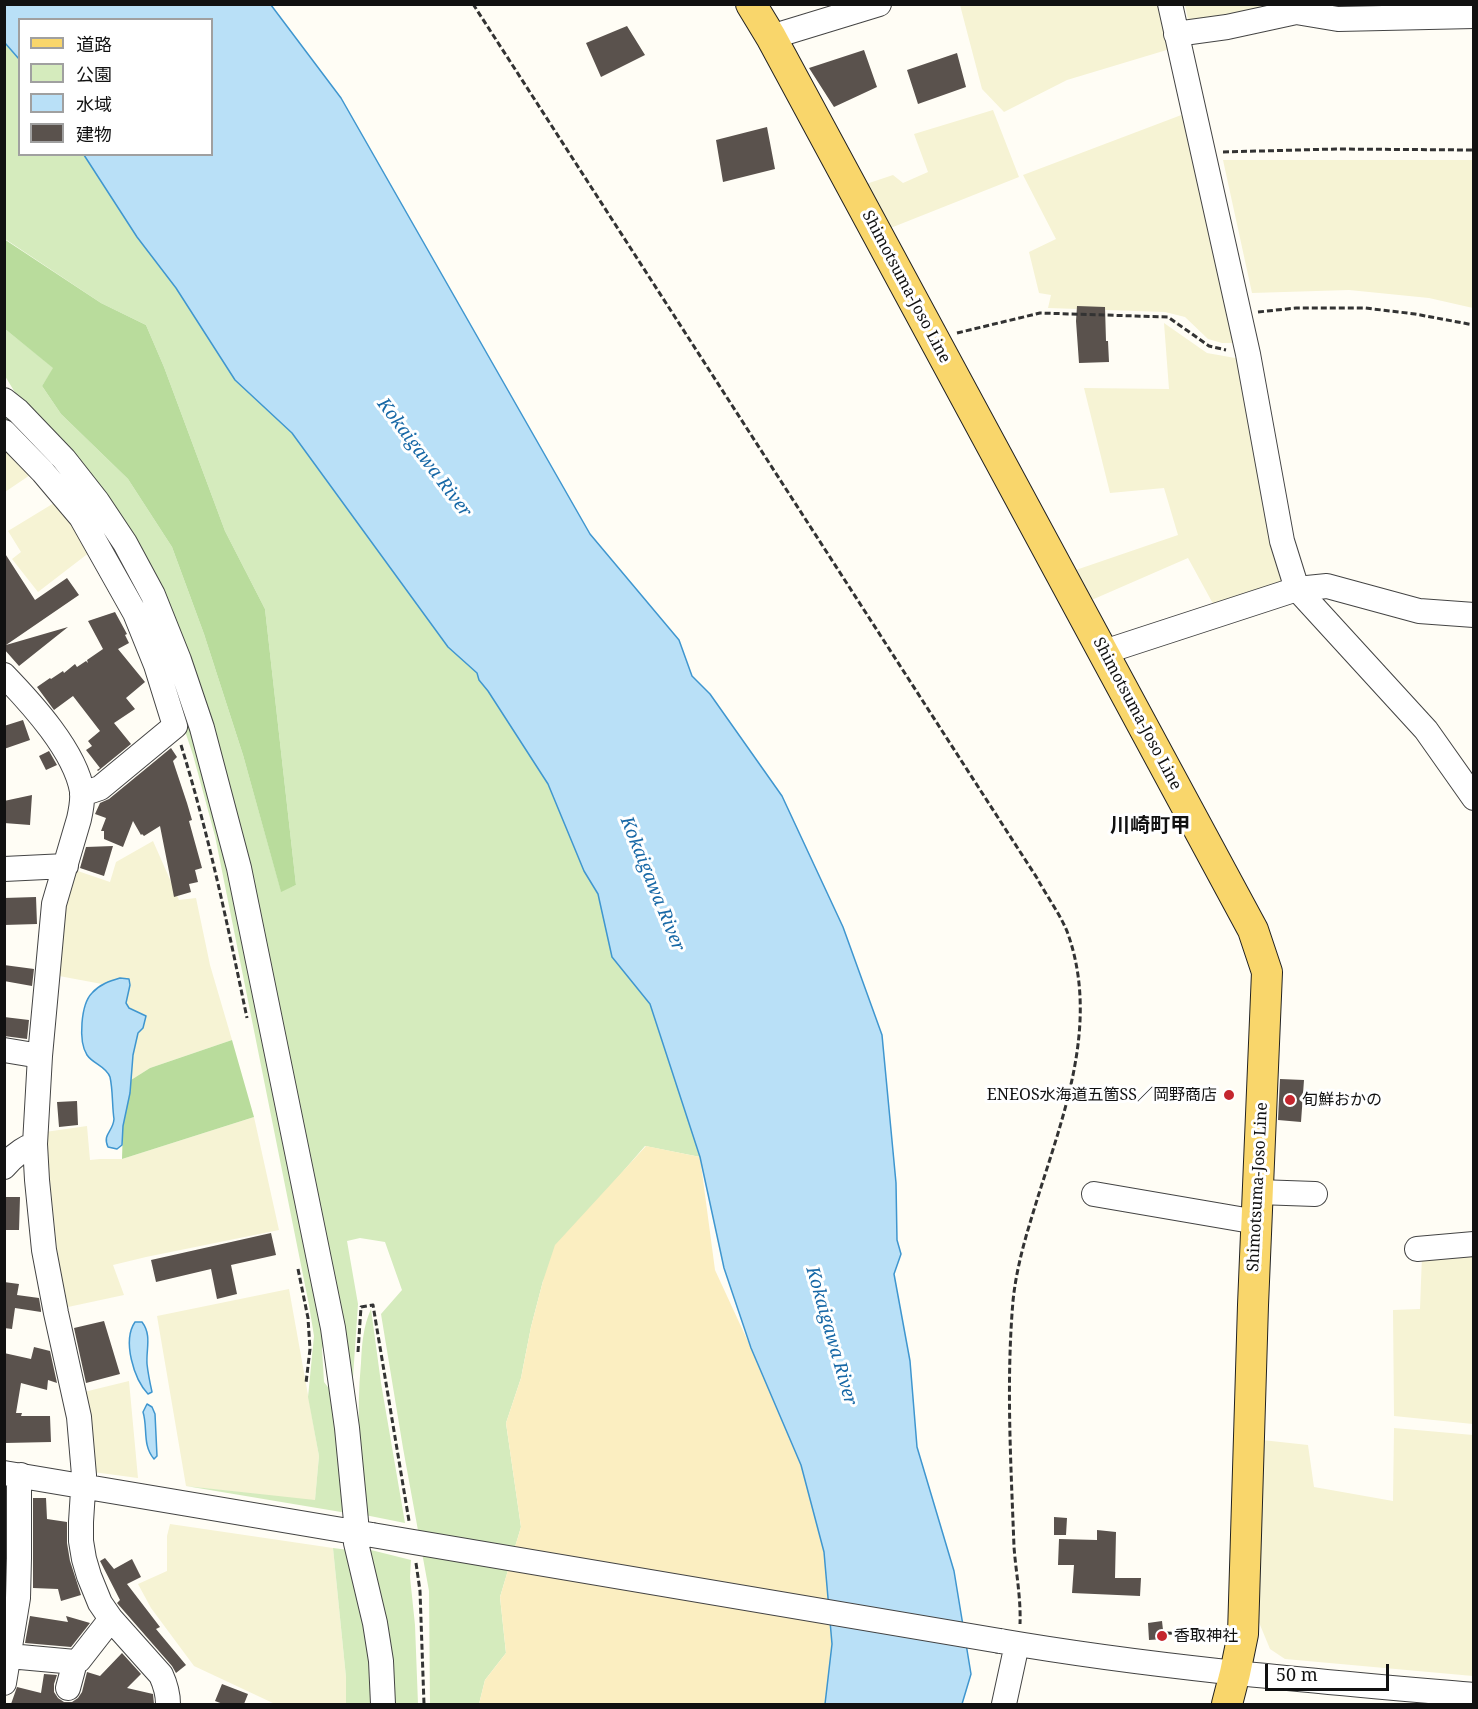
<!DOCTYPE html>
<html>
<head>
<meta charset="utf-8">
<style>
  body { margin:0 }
  #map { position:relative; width:1478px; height:1709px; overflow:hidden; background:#fffdf5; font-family:"Noto Serif","Noto Sans JP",serif }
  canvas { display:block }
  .frame { position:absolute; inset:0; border:6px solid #111; pointer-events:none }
  .legend { position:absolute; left:18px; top:18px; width:195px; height:138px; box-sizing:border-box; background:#fff; border:2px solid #a0a0a0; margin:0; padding:8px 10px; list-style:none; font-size:18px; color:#111 }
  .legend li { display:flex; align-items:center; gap:12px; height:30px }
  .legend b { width:30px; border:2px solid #a0a0a0 }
  .scale { position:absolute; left:1265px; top:1664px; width:124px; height:27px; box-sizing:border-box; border:3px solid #111; border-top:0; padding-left:8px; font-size:18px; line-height:21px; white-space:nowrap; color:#111; -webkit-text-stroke:4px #fff; paint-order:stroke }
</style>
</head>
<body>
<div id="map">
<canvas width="1478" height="1709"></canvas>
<div class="frame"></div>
<ul class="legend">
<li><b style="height:8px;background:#f9d66b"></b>道路</li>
<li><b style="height:16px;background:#d5ebbd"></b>公園</li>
<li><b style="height:16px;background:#b9e0f7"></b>水域</li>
<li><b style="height:16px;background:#5a524d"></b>建物</li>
</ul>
<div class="scale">50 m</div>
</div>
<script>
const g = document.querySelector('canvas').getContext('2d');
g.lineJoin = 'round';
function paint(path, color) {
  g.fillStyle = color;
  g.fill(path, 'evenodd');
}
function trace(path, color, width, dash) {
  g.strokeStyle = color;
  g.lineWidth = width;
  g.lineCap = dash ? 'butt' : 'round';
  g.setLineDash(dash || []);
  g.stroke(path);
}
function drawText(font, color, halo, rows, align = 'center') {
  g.font = font + ' "Noto Serif","Noto Sans JP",serif';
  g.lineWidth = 6;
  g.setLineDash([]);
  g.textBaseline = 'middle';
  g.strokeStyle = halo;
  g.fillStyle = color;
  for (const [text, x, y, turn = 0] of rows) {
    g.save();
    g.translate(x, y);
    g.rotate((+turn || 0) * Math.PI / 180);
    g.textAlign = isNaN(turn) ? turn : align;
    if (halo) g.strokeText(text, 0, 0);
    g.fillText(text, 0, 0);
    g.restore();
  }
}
paint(new Path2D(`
  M960 5H1160L1170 49 1067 80 1004 112 982 89Z
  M1185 5H1271L1219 16 1188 20Z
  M993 110 1019 177 888 229 863 185 893 175 903 183 928 172 914 134Z
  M1184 114 1235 343H1222L1208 339 1185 317 1165 312 1048 308 1051 295 1039 293 1029 252 1056 239 1023 175Z
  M1223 160H1473V308L1429 298 1349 290 1252 293Z
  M1164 323 1207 353 1241 359 1287 582 1217 611 1188 558 1087 602 1070 572 1178 535 1164 488 1110 493 1084 388 1169 389Z
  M5 442 33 473 5 492Z
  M54 503 73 524 90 552 38 592 12 559 21 552 8 531Z
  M153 841 179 900 196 898 210 965 232 1040 150 1068 131 1080 133 1055 138 1033 143 1028 142 1014 128 1008 126 1003 130 985 120 978 102 984 59 976 67 885 72 869 110 882 116 862Z
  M254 1117 279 1230 146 1257 113 1265 124 1295 68 1307 58 1260 45 1132 87 1126 90 1160 100 1159H122Z
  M1422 1255 1473 1256V1424L1394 1416 1393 1310 1420 1309Z
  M289 1289 319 1456 315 1501 186 1486 157 1316Z
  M129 1381 138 1478 93 1472 84 1392Z
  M1394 1428 1473 1435V1676L1285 1659 1270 1649 1258 1620 1262 1440 1308 1445 1314 1487 1393 1501Z
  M170 1524 333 1548 346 1677V1704H275L194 1666 151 1608 138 1584 167 1571V1536Z`), '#f6f3d4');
paint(new Path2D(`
  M4 43 19 59 20 154 84 155 137 237 176 288 235 380 292 433 448 647 477 673 479 680 488 691 548 784 584 871 598 894 612 957 650 1004 700 1157 645 1146 613 1183 543 1281 531 1327 521 1378 506 1423 521 1527 500 1597 506 1653 485 1680 479 1704H430L429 1591 403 1448 381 1314 402 1290 385 1242 360 1238 347 1241 358 1304 352 1392 251 899 148 572 25 409 5 376V329L54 368 42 386 61 414 128 479 172 547 204 634 243 755 281 891 296 885 265 609 225 531 164 367 146 325 101 303 5 239Z
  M4 410 80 490 146 593 204 755 326 1334 322 1349 324 1382 337 1399 347 1513 186 1486 315 1500 319 1456 308 1397 314 1336 309 1305 215 836 193 755 162 662 133 591 5 427Z
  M371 1309 381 1383 405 1523 365 1515C360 1464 356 1414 361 1363 362 1344 363 1327 371 1309Z
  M333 1548 349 1550 360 1596 374 1689V1704H346V1677Z
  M367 1549 411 1560 410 1577 415 1625 418 1704H387Z`), '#d5ebbd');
paint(new Path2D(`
  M4 239 101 303 146 325 164 367 225 531 265 609 296 885 281 892 243 755 204 634 172 547 128 479 61 414 42 386 53 368 5 329Z
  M232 1040 254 1117 122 1159 123 1126 130 1093 131 1080 150 1068Z`), '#b9dc9c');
paint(new Path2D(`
  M646 1146 700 1157 715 1270 751 1348 801 1465 824 1552 832 1644 825 1704H479L485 1680 506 1653 500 1597 521 1527 506 1423 521 1378 531 1327 543 1281 555 1245Z`), '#fbeec1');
const water = new Path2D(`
  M4 5H271L341 98 590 534 679 640 692 676 710 694 782 796 843 927 882 1035 896 1183 897 1240 901 1254 894 1274 910 1361 917 1447 954 1571 971 1674 962 1704H825L832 1644 824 1552 801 1465 751 1348 724 1268 700 1157 650 1004 612 957 598 894 584 871 548 784 488 691 479 680 477 673 448 647 292 433 235 380 176 288 137 237 84 155 212 154V20H20L19 59 5 43Z
  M120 978 129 979 130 985 126 1003 129 1008 146 1016 143 1028 138 1033 133 1055 130 1093 123 1126 122 1145 117 1149 108 1147C102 1134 113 1132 114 1119 112 1106 113 1090 110 1077 106 1066 93 1064 87 1055 78 1041 81 1004 92 993 100 984 110 981 120 978Z
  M135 1322H142C152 1335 146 1349 147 1364 148 1373 150 1383 152 1392L148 1394C134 1379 122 1341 135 1322Z
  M147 1404 152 1407 155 1414 157 1456 154 1459C142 1445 148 1428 143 1412Z`);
paint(water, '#b9e0f7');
trace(water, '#3f96cf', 1.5);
paint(new Path2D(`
  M627 26 645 55 601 77 586 43Z
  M864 50 877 87 834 107 809 68Z
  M957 53 966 87 918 104 907 70Z
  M767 127 775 169 723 182 716 140Z
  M1077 306 1105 307 1106 341H1108L1109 362 1079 363 1076 321Z
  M4 552 35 600 67 578 79 595 6 645 68 627 19 666 4 649Z
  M115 612 127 634 125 635 129 643 118 649 145 682 126 698 135 709 114 723 131 744 98 771 97 770 100 768 86 750 92 746 88 741 100 731 73 696 54 710 37 687 50 678 51 679 63 671 64 673 75 664 77 667 86 661 88 663 87 660 103 649 88 621Z
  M23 720 30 740 4 749V726Z
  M171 748 177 757 173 761 187 803 192 820 189 821 202 868 195 870 198 882 189 884 191 892 174 897 160 826 144 836 142 834 141 835 133 821 123 847 104 839V831H101L106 818 95 814 100 803 109 799Z
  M49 751 57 765 46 770 39 756Z
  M32 795 30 825 4 823V801Z
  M113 846 104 876 80 868 86 847Z
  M36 897 37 924 4 925V898Z
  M4 965 34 969 32 986 4 981Z
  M4 1017 29 1020 27 1039 4 1036Z
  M1280 1079 1304 1080 1301 1122 1278 1120Z
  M77 1101 78 1125 59 1127 57 1102Z
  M4 1197H20L19 1230H4Z
  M271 1233 276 1255 231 1265 237 1294 217 1299 211 1269 156 1282 151 1260Z
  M4 1282 19 1284 17 1295 39 1298 41 1310V1312L15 1308 12 1329 4 1328Z
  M104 1321 120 1374 86 1383 74 1328Z
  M34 1347 50 1351 57 1383 48 1380 47 1390 21 1383 16 1413H22L21 1416H50L51 1442 5 1443 4 1353 31 1359Z
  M33 1498H46L47 1519 67 1522V1543L70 1561 81 1595 61 1601 58 1589 33 1588Z
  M1054 1517 1067 1518 1066 1535H1054Z
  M1097 1530 1116 1532 1115 1578H1141L1140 1596 1072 1593 1074 1565H1058L1059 1539 1097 1540Z
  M105 1558 114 1569 132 1559 141 1577 127 1584 160 1627 156 1629 186 1665 176 1673 172 1666 117 1603 120 1600 100 1561Z
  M30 1616 68 1622 66 1616 90 1623 71 1647 25 1643Z
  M1162 1621 1164 1639 1149 1640 1148 1623Z
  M122 1653 141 1674 127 1688 153 1694 154 1704H11L17 1687 41 1693 44 1674 57 1675 54 1684V1692L58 1698 64 1702H72L78 1698 82 1692 87 1672 100 1676Z
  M222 1684 248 1694 244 1704H223L215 1701Z`), '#5a524d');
const minor = new Path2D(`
  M1170 4 1248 354 1282 541 1297 589 1426 730 1474 798
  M1176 34 1227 27 1296 12 1338 19 1474 16
  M771 37 879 4
  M4 400 18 411 64 459 97 501 125 543 153 595 179 660 202 728 239 868 333 1328 347 1428 356 1521V1543L375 1623 381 1661 383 1704
  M4 432 43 472 81 517 135 613 156 665 175 726 100 788 82 794
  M1104 652 1297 589 1327 586 1419 611 1474 615
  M4 675C32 704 75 751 82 791 83 801 81 810 79 819L54 904 40 1056 35 1144 37 1180 44 1250 56 1313 79 1417 84 1475 81 1522V1541L84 1559 89 1576 100 1603 111 1619 161 1675C166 1686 168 1693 168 1704
  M4 869 66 866
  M4 1050 40 1056
  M4 1167C13 1156 22 1149 35 1144
  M1258 1192 1315 1194
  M1094 1194 1257 1222
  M1417 1249 1474 1244
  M4 1473 372 1535
  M1000 1641C1157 1668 1315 1681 1474 1695
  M9 1656 75 1662 79 1660 111 1619
  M4 1683 18 1598 19 1558V1486L21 1475
  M68 1688 75 1662
  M1004 1704 1017 1644`);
const major = new Path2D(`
  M751 4 771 37 1253 930 1267 972 1253 1305 1243 1634 1235 1673 1227 1704`);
trace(minor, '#444', 26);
trace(major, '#222', 32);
trace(new Path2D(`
  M473 4 1037 878C1046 895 1062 917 1068 934 1101 1028 1060 1123 1033 1213 1024 1242 1016 1271 1013 1301 1006 1383 1011 1465 1014 1547 1016 1573 1021 1598 1020 1624
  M1223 152 1336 149 1474 150
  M1258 312 1296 308H1365L1415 314 1474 325
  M957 333 1040 313 1168 317 1209 346 1226 350
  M181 745C209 835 228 927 247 1018
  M298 1269 308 1318 310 1349 306 1383
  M358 1352 361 1307 373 1305 409 1521
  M416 1563 420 1591 424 1704
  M1166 1633 1221 1635`), '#333', 3, [6, 3]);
trace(minor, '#fff', 24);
trace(major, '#f9d66b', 30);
const minorBridge = new Path2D(`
  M372 1535 1000 1641`);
trace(minorBridge, '#444', 26, []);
trace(minorBridge, '#fff', 24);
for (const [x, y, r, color] of [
  [1229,1095,6,"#c4262e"],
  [1290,1100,6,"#c4262e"],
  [1162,1636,6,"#c4262e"]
]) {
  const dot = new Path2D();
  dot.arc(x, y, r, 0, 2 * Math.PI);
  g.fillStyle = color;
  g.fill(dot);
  trace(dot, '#fff', 2);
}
drawText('16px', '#111', '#fff', [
  ["Shimotsuma-Joso Line",906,287,62],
  ["Shimotsuma-Joso Line",1137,714,62],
  ["Shimotsuma-Joso Line",1258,1187,-87]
]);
drawText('16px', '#111', '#fff', [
  ["ENEOS水海道五箇SS／岡野商店",1217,1095,"right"],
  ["旬鮮おかの",1302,1100],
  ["香取神社",1174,1636]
], 'left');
drawText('italic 18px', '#1768a6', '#fff', [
  ["Kokaigawa River",424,458,53],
  ["Kokaigawa River",652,884,68],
  ["Kokaigawa River",831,1336,74]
]);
drawText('bold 20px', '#111', '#fff', [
  ["川崎町甲",1150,826]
]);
</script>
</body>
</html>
